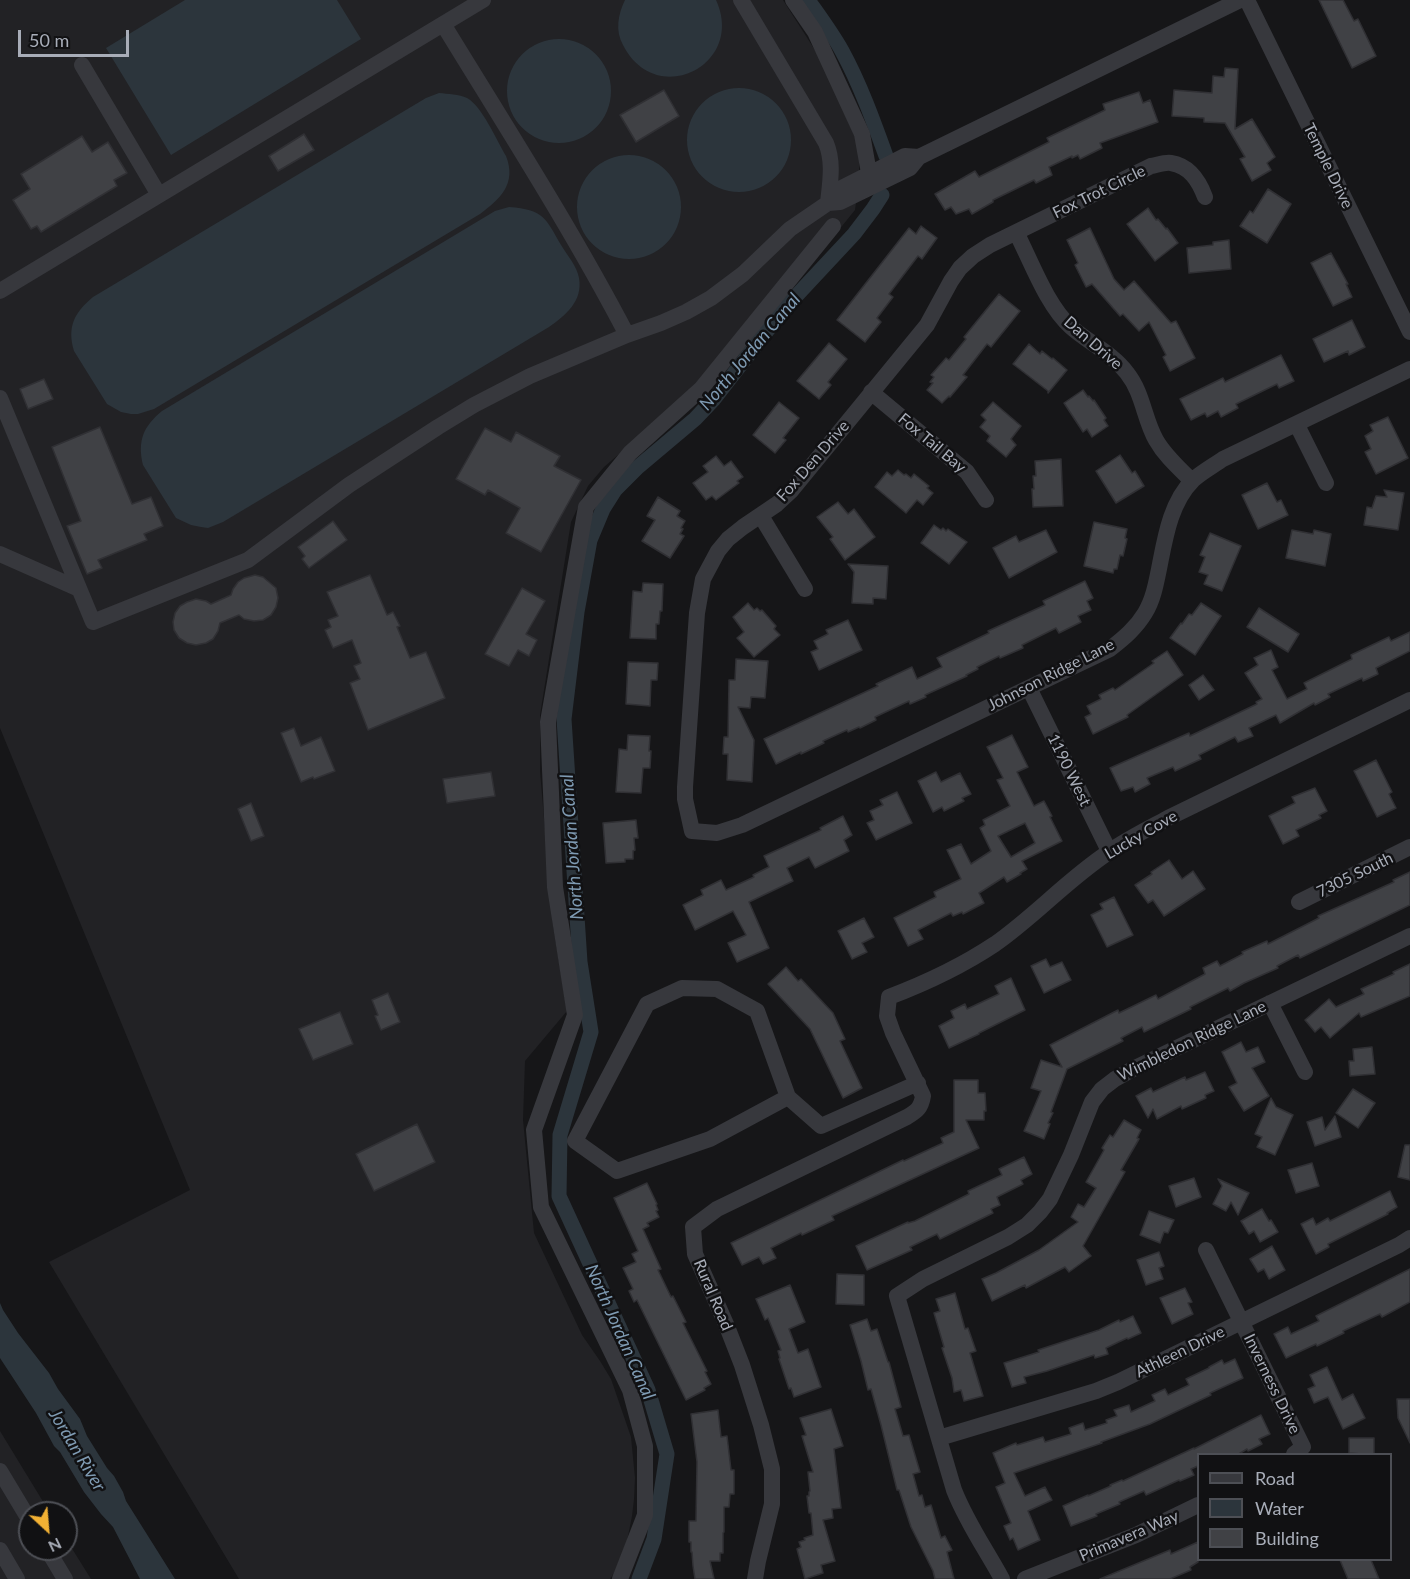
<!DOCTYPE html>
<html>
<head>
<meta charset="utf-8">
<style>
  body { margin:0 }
  #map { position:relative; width:1410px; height:1579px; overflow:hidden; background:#161618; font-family:Lato,sans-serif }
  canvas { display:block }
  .legend { position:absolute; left:1197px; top:1453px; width:195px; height:108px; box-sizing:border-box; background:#111113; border:2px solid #4d4f55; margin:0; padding:8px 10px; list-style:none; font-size:18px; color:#a8adb8 }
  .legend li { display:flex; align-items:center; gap:12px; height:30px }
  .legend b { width:30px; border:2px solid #4d4f55 }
  .north { position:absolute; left:18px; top:1501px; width:60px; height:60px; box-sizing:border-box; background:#111113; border:2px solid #4d4f55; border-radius:50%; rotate:154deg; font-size:16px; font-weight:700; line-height:24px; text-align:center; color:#a8adb8 }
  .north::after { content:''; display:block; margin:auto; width:21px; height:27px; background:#f2b134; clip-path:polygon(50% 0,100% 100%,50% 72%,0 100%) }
  .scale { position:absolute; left:18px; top:30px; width:111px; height:27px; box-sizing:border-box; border:3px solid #a8adb8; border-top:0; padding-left:8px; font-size:18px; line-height:21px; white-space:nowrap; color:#a8adb8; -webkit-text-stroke:4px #111113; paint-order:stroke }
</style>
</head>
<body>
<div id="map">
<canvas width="1410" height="1579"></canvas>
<ul class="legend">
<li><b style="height:8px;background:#37383d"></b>Road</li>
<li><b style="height:16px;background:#2c353c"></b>Water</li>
<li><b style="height:16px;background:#404145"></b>Building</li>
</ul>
<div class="north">N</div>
<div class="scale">50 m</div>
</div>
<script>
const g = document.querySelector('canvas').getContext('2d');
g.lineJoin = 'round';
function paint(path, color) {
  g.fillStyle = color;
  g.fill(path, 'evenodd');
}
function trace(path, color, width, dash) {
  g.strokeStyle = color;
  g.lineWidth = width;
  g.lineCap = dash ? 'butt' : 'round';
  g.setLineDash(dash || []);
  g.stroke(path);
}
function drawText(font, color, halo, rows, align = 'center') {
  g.font = font + ' Lato,sans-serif';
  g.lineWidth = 5;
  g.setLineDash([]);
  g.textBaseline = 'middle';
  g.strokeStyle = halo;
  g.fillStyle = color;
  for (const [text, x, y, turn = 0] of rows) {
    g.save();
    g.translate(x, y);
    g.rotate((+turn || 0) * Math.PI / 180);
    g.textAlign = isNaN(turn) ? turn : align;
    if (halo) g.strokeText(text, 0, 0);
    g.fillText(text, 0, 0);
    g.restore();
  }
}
paint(new Path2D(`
  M0 0H783L820 58 859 146V179L855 210 838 231 683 399 604 467 588 486 571 522 540 715V771L553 925 567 1011 525 1061 523 1120 534 1233 582 1335 600 1361 611 1379 631 1437 635 1478 634 1499 632 1516 627 1541 614 1573 610 1579H239L49 1262 190 1190 0 728Z
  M0 1431 50 1513H30V1549H66V1539L91 1579H0Z`), '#222225');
paint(new Path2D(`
  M185 0H337L361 39 171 155 106 48Z
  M625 0H716C746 65 656 110 623 45 615 31 618 14 625 0Z
  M507 91a52 52 0 1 1 104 0a52 52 0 1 1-104 0Z
  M687 140a52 52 0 1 1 104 0a52 52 0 1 1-104 0Z
  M439 93C448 94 459 94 467 98 482 106 497 141 506 156 517 184 500 199 480 214L154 409 138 414H131L121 412 107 404 74 351C67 327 74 313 93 297L426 98Z
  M577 207a52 52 0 1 1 104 0a52 52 0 1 1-104 0Z
  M509 207C544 210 545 217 561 245 567 255 577 266 579 278 583 301 566 315 549 327L223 522 208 528 201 527 191 525 176 518 143 465C137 440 144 426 162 411L495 211Z
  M0 1303 3 1310 18 1333 49 1373 58 1389 80 1419 87 1436 107 1468 114 1476 123 1492 126 1501 175 1579H140L113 1527 101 1514 84 1492 60 1452 54 1446 36 1413 0 1358Z`), '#2c353c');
trace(new Path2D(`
  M808 0C820 17 832 33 842 51 860 84 873 120 886 156
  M639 1579 654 1539 667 1454 648 1390 559 1196 560 1135 591 1032 580 962 564 719 577 612 590 540 603 509 615 490 638 467 695 419 714 399 784 309 854 234 873 209 882 195`), '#2c353c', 15);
const building = new Path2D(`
  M1319 0H1343L1354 21 1358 19 1376 56 1352 68Z
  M1225 68 1238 69 1235 129 1252 119 1275 157 1267 163 1271 170 1252 181 1240 159 1245 157 1225 123 1204 122V118L1172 116 1174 90 1212 93 1213 76 1224 77Z
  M664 90 679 116 636 142 620 115Z
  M1139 92 1143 103 1150 100 1158 122 1100 143 1102 148 1080 159 1078 155 1072 158V156L1049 167 1052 175 1036 183 1034 180 993 200V202L972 214 969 209 956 214 951 207 945 210 935 194 975 171 979 177 1049 142 1047 138 1105 110 1103 104Z
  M304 134 314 150 278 171 269 156Z
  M82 136 92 152 108 142 127 173 114 180 117 186 41 232 37 226 31 229 13 200 30 189 21 174Z
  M1268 189 1291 204 1267 243 1240 226 1250 211 1253 213Z
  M1148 208 1156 220 1158 219 1166 229 1167 228 1178 243 1155 261 1127 224Z
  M921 226 937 238 922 259 918 256 889 294 893 297 877 318 881 322 865 342 837 320 909 228 916 234Z
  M1090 228 1114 279 1124 290 1134 281 1171 323 1176 321 1195 358 1170 371 1163 357 1166 355 1149 322 1139 331 1123 314 1120 316 1092 284 1086 287 1075 265 1078 263 1067 240Z
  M1229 240 1231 269 1189 273 1187 248 1213 245V242Z
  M1331 253 1348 284H1346L1352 297 1333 306 1311 263Z
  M999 294 1020 311 991 347 987 344 963 375 967 377 950 397 949 396 942 403 927 390 933 383 930 382 934 377 931 375 946 358 949 360 966 339 964 337Z
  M1352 320 1365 347 1349 355 1348 351 1324 362 1313 339Z
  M829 343 847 359 828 382 831 385 819 399 797 381Z
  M1029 344 1040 354 1042 351 1052 359 1053 358 1067 370 1048 393V391L1013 364Z
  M1281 355 1294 381 1279 388 1277 384 1236 404 1238 408 1221 417 1218 411 1207 417 1205 413 1191 420 1180 399 1223 378 1225 382Z
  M44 379 53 399 28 409 20 389Z
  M1083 390 1088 397 1089 396 1093 401 1094 400 1106 418 1104 420 1108 426 1092 437 1087 429 1083 432 1064 403Z
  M779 402 799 418 783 438 786 440 775 453 753 435Z
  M993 402 1021 426 1011 439 1016 445 1006 457 987 441 990 436 980 427 986 420 981 415Z
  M1388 417 1408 458 1376 474 1365 452 1371 449 1365 436 1373 431 1370 425Z
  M100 427 132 504 151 497 163 526 144 534 147 540 98 560 102 568 87 574 67 526 81 521 52 447Z
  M485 428 511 442 516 432 560 456 554 466 581 480 541 552 506 533 520 508 488 490 485 495 456 479Z
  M1120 455 1132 473 1135 471 1144 486 1116 503 1096 471Z
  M716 456 724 466 731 461 743 477 737 481 739 483 716 500 712 496 706 500 693 483 708 472 703 466Z
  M1061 459 1063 506 1033 507 1032 489H1034L1033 476H1036L1035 461Z
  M898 470 904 475 906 474 911 478 914 474 929 486 927 488 933 493 923 505 917 500 906 513 875 487 887 472 892 476Z
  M1267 483 1277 502 1281 500 1288 515 1258 529 1242 495Z
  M1384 490 1404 493 1398 530 1364 525 1367 507 1372 508 1376 496 1387 497Z
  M658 497 680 511 677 516 685 521 681 528 683 529 680 534 684 536 670 558 642 541 655 520 647 516Z
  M838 502 848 514 854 509 875 537 845 560 830 539 833 537 817 517Z
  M333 521 347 540 309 568 302 559 305 556 298 547Z
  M1094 522 1127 529 1125 538 1127 539 1123 556 1120 555 1117 569H1114L1113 573 1084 566Z
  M934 525 941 530 943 528 946 531 948 529 967 542 949 564 921 543Z
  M1046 530 1057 552 1009 578 993 548 1016 536 1019 542Z
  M1292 530 1313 534 1314 530 1331 534 1325 566 1286 558Z
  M1210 533 1241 546 1222 591 1204 584 1208 575 1199 572 1205 557 1200 555Z
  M848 564 888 566 886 599 873 598V604L852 603 854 572Z
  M255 575 263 577 276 588 278 598 276 607 271 615 263 620 254 621 244 619 239 615 220 623 218 631 213 639 206 643 196 645 187 643 179 638 174 630 173 622 175 613 180 606 187 602 196 599 206 601 211 604 231 595 233 589 238 582 244 578Z
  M370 575 387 615 393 612 400 626 397 627 410 658 426 652 445 698 368 730 350 683 360 679 354 666 361 663 352 640 333 648 325 630 331 627 328 620 338 616 327 592Z
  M1085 581 1093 598 1087 601 1091 610 1078 616 1081 622 1059 633 1056 628 1022 645 1023 648 1000 658 999 656 977 667 978 669 966 675 967 676 925 695 926 697 910 704 909 701 875 717 876 720 860 728 859 727 848 732 847 730 823 741 824 743 801 754V752L776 764 764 739 878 686 876 684 912 667 917 679 942 667 937 658 989 633 988 631 1045 605 1043 601Z
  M643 583 663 584 662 611H660L659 624H656V639L630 638 633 591 642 592Z
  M522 588 545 601 526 634 537 640 529 656 518 650 509 666 485 654Z
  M748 603 754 610 757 608 760 611 762 610 776 626 774 629 780 635 754 657 737 638 744 632 733 617Z
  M1201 603 1221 616 1195 655 1170 638 1181 623 1182 624 1189 614 1192 615Z
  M1259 608 1299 634 1288 652 1247 627Z
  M848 620 862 650 819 670 811 652 818 649 814 641 828 634 826 630Z
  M1410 632V651L1376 668 1378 674 1363 681 1362 678 1328 694 1330 697 1315 705 1314 703 1280 723 1276 715 1249 728 1253 736 1238 742 1235 737 1199 755 1201 759 1175 771 1173 767 1147 778 1150 784 1135 792 1133 787 1121 791 1110 768 1189 733 1190 736 1257 704 1256 702 1262 699 1245 673 1258 665 1254 658 1271 650 1278 667 1272 670 1287 699 1307 689 1304 683 1352 659 1351 655 1389 637 1391 641Z
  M1167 651 1183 675 1127 715 1128 717 1093 734 1085 717 1091 714 1087 706 1101 699 1099 695 1113 688 1115 690 1154 663 1152 661Z
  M736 659 768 661 765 698 751 697 750 708 738 707 754 740 752 782 727 780 728 754H723L724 737H728L729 680H735Z
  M628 662 658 663 657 680H651L650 706 626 704Z
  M1203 675 1214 690 1199 700 1189 685Z
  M294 728 301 746 321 737 335 771 314 779 313 777 301 782 281 733Z
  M628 735 650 736 649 751H651L650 768H643L641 793 616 792 619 749 627 750Z
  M1012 735 1028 767 1017 772 1034 806 1044 801 1052 816 1050 817 1062 841 1022 861 1027 869 1020 873 1021 874 1007 882 1004 877 979 893 984 903 963 914 962 912 953 916 951 913 918 930 923 939 908 946 894 918 936 897 934 892 961 879 947 850 961 844 971 864 991 851 980 828 985 825 983 820 1010 806 997 780 1003 778 987 747ZM1025 823 1035 843 1011 857 998 836Z
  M1376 760 1392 792 1389 794 1396 808 1377 817 1354 771Z
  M491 772 495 796 447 803 443 779Z
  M936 772 941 782 960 773 971 794 962 798 964 801 944 811 942 807 933 812 918 781Z
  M1315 788 1327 811 1319 815 1321 818 1296 830 1299 836 1283 844 1269 816 1295 803 1292 797Z
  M897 792 912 823 876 840 867 823 874 820 870 811 883 805 880 800Z
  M251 803 264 836 251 841 238 809Z
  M843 816 852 835 844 840 849 851 815 868 809 857 787 868 793 881 749 902 769 948 737 962 728 943 746 935 733 911 695 930 683 905 703 895 701 890 721 880 726 890 754 877 753 875 769 867 764 856 821 830 820 828Z
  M636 820 638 838H634L635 850 633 851V859H625V862L606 863 603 823Z
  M1169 860 1182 879 1193 871 1205 889 1164 916 1153 900 1148 903 1135 885 1152 874 1151 872Z
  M1410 872V905L1300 958 1298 955 1277 966 1278 968 1244 983 1230 991 1228 988 1190 1007 1191 1009 1144 1032 1142 1027 1121 1038 1123 1041 1067 1069 1051 1112 1053 1113 1048 1123 1050 1124 1044 1139 1024 1131 1041 1091 1031 1088 1041 1060 1062 1067 1050 1045 1118 1010 1119 1013 1156 995 1158 999 1205 974 1203 968 1217 961 1220 966 1243 954 1242 952 1267 941 1268 944 1319 918 1318 916 1394 882 1393 880Z
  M1114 897 1133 935 1107 947 1091 915 1103 909 1100 904Z
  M864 918 874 937 862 943 867 952 852 959 838 931Z
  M1046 959 1050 967 1062 962 1071 980 1044 993 1031 966Z
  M1410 964V996L1361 1017 1359 1013 1330 1038 1321 1027 1315 1032 1305 1020 1329 999 1336 1007 1364 994 1361 989 1394 974 1393 972Z
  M786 967 798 981 801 979 833 1013 845 1039 840 1041 862 1088 843 1098 810 1029 768 984Z
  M1011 978 1025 1010 979 1033V1034L949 1048 939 1026 954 1018 951 1011 965 1004 967 1009 999 994 995 986Z
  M388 993 400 1022 381 1030 375 1016 378 1015 372 1000Z
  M340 1012 353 1044 313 1060 299 1029Z
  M1241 1042 1246 1052 1258 1047 1265 1062 1252 1068 1269 1096 1244 1111 1229 1087 1237 1083 1222 1052Z
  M1372 1047 1375 1074 1350 1076 1349 1061H1354L1353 1049Z
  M1205 1072 1214 1091 1205 1095 1206 1098 1182 1109 1181 1106 1157 1119 1153 1109 1148 1118 1136 1096 1151 1088 1153 1092 1185 1077 1186 1080Z
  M954 1080H978V1093H985L986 1111H984V1120H966L979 1148 832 1216 834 1220 802 1235 801 1233 771 1248 776 1258 763 1264 759 1257 742 1265 731 1243 903 1160 904 1161 943 1143 941 1138 954 1132Z
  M1353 1089 1375 1103 1358 1128 1336 1113Z
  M1271 1098 1276 1107 1293 1115 1275 1155 1257 1147 1262 1137 1255 1134Z
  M1335 1116 1341 1137 1315 1146 1307 1122 1322 1117 1325 1130Z
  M1124 1120 1141 1130 1137 1138 1139 1139 1121 1170 1125 1172 1083 1246 1091 1256 1069 1272 1065 1267 1026 1288 1025 1285 992 1301 982 1279 996 1273 1039 1250 1078 1222 1071 1217 1078 1204 1084 1207 1096 1188 1086 1182 1104 1150 1102 1148 1110 1135 1113 1137Z
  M417 1124 435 1162 374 1191 356 1154Z
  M1405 1145H1410V1180L1398 1177Z
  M1024 1157 1032 1174 1021 1180 1023 1184 997 1197 1000 1205 991 1209 993 1213 940 1239 937 1234 910 1247 912 1250 867 1270 856 1246 908 1222V1223L915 1221 969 1194 968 1191 1002 1175 999 1169Z
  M1312 1163 1319 1186 1296 1193 1288 1170Z
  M1194 1178 1201 1197 1176 1207 1169 1186Z
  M1218 1179 1249 1193 1238 1215 1231 1202 1226 1211 1213 1204 1222 1186Z
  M647 1183 657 1204 656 1205 658 1210 656 1211 659 1217 647 1223 649 1226 643 1229 661 1269 658 1270 671 1297 673 1296 686 1322 683 1323 707 1371 705 1372 711 1384 704 1388 705 1390 686 1400 637 1300 634 1302 629 1291 633 1289 623 1268 636 1262 632 1254 638 1251 614 1198Z
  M1390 1191 1397 1207 1387 1213 1388 1214 1328 1244 1329 1247 1316 1254 1301 1224 1313 1218 1316 1225 1328 1218 1330 1221Z
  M1262 1209 1269 1221 1271 1220 1278 1232 1260 1242 1254 1231 1249 1234 1241 1221Z
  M1149 1211 1174 1220 1168 1233 1164 1232 1160 1243 1140 1235Z
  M1272 1246 1285 1270 1269 1279 1264 1269 1258 1272 1250 1259Z
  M1159 1252 1164 1266 1159 1268 1163 1279 1146 1285 1137 1260Z
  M1410 1269V1302L1382 1317 1380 1314 1343 1331 1344 1333 1317 1346 1316 1344 1286 1358 1274 1334 1288 1327 1291 1334 1319 1321 1316 1316Z
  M837 1274 864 1275V1305L836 1304Z
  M790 1285 805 1322 789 1329 798 1353 808 1349 821 1387 794 1397 791 1388 789 1389 779 1359 780 1358 778 1351 781 1350 768 1318 765 1320 756 1299Z
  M1185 1288 1192 1302 1188 1303 1193 1314 1172 1324 1160 1298Z
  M955 1293 965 1329 968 1328 976 1351 970 1353 983 1396 964 1401 961 1390 954 1392 952 1378 942 1348 944 1347 934 1313 940 1311 936 1299Z
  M1133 1316 1141 1333 1128 1339 1127 1338 1106 1348 1108 1354 1095 1358 1094 1355 1047 1371 1024 1377 1026 1383 1012 1387 1004 1363 1039 1352 1038 1350 1099 1330 1119 1320 1120 1322Z
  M867 1319 871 1331 877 1329 888 1362H889L901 1407 895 1409 903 1436 909 1435 920 1472 913 1474 919 1496 922 1495 925 1507 931 1505 941 1538 945 1536 952 1550 947 1552 954 1579H935L933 1571 911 1527 899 1490H897L881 1425 871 1389 868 1390 861 1361 850 1325Z
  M1235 1359 1243 1378 1210 1393 1211 1395 1150 1424 1101 1442 1102 1443 1014 1473 1025 1496 1045 1487 1052 1500 1028 1511 1040 1540 1018 1550 1013 1538 1010 1540 1004 1526 1011 1523 996 1487 1005 1483 993 1453 1016 1443 1017 1445 1043 1437 1045 1442 1071 1434 1069 1428 1083 1423 1085 1430 1107 1423 1106 1420 1117 1416 1114 1410 1129 1405 1131 1412 1155 1401 1152 1395 1165 1389 1168 1395 1189 1385 1186 1379 1209 1368V1367L1222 1360 1224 1364Z
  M1327 1367 1342 1400 1353 1394 1365 1418 1343 1429 1328 1397 1314 1403 1308 1389 1315 1386 1310 1375Z
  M1397 1399H1410V1443L1398 1418Z
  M831 1409 843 1446 834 1449 841 1508 832 1509 833 1518 823 1520 835 1561 821 1565 823 1573 805 1579 797 1549 801 1547 799 1542 805 1540 804 1538 813 1535 811 1513H809L807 1496H809V1492L810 1491 808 1472H813L802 1436 806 1435 800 1418Z
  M718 1410 721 1437 727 1436 731 1470H734V1494H730L729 1507H724V1532L723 1533V1553H720V1561H710L714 1579H695L693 1566 692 1552H691V1542H689V1521H696L697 1462 691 1414Z
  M1261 1415 1270 1434 1259 1439 1262 1444 1248 1451 1247 1449 1237 1455H1198V1466L1191 1469 1194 1475 1180 1481 1179 1480 1146 1495 1144 1491 1119 1502 1120 1504 1096 1514 1097 1516 1071 1526 1063 1506 1088 1495V1496L1111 1486 1110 1485 1122 1480 1123 1481 1194 1448V1449Z
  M1349 1438H1374V1455L1349 1453Z
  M1198 1542V1562L1190 1567 1191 1570 1170 1579H1100L1170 1550 1171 1554Z
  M1340 1560H1371L1379 1579H1348Z`);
paint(building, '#404145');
trace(building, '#303034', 1.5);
trace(new Path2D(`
  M741 0 826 143C834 162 830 183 828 203
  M793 0 815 32 862 134 869 173
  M1247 0 1410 332
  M443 24C506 127 571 228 627 335
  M82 65 159 195
  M1205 197C1199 181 1190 166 1171 163 1165 162 1157 165 1151 166L990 245 973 256 960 268 951 281 927 325 791 491 777 504 743 527 728 539 718 551 703 579 697 613 685 787V799L692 831 717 833 742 825 1110 649C1124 638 1136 628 1145 613 1153 600 1156 584 1159 569 1165 539 1170 503 1193 480 1202 472 1213 466 1223 459L1410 369
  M828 203 840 202 910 168 919 157 1240 0
  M1016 232C1031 261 1047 306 1071 327 1089 343 1112 353 1127 373 1143 393 1144 419 1156 440 1165 456 1179 468 1192 481
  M0 291 483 0
  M871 392 967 472 986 500
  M0 398 93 622 248 560 349 485 438 427 474 405 530 376 627 335 661 323 686 312 711 298 743 274 790 229 828 203 840 189 905 156 919 157
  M1297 425 1326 483
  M761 516 805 589
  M0 554 79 589
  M1029 688 1109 851
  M1299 902 1410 847
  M1270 1003 1305 1072
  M788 1097 710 1139 617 1171 575 1141 647 1004 682 988 717 989 757 1011 788 1097 821 1126 918 1083
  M1206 1250 1303 1447 1294 1454
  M939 1438 1096 1391 1118 1382 1399 1245 1410 1238
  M0 1471 30 1521
  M47 1549 65 1579
  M0 1550 17 1579
  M620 1579 645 1515V1446L630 1390 541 1207 534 1130 575 1015 555 887 548 722 586 507 630 453 701 389 833 226
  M755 1579 758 1561 772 1504V1469L761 1425 742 1365 726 1324 695 1254 693 1227 717 1209 907 1117C917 1111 921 1108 923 1096L893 1033 887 1016 889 997C926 983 962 966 995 944 1035 916 1068 879 1109 852 1127 839 1148 829 1168 818L1410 700
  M1002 1579C985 1548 967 1523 954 1490L897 1296 923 1279 1008 1237 1027 1225 1040 1212 1050 1199 1071 1155 1092 1102 1102 1089 1115 1079 1133 1069 1410 936
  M1025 1579 1136 1535 1198 1505`), '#37383d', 16);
drawText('16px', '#a8adb8', '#111113', [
  ["Temple Drive",1328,166,64],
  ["Fox Trot Circle",1099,192,-26],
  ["Dan Drive",1093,343,41],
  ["Fox Tail Bay",932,443,40],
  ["Fox Den Drive",813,461,-49],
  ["Johnson Ridge Lane",1051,675,-27],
  ["1190 West",1069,770,64],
  ["Lucky Cove",1141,835,-30],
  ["7305 South",1355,875,-26],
  ["Wimbledon Ridge Lane",1192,1041,-26],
  ["Rural Road",713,1295,67],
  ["Athleen Drive",1180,1352,-26],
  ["Inverness Drive",1272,1384,64],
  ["Primavera Way",1129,1536,-23]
]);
drawText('italic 18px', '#7f9bb3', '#111113', [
  ["North Jordan Canal",750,352,-50],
  ["North Jordan Canal",572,847,-94],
  ["North Jordan Canal",620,1332,66],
  ["Jordan River",77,1450,59]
]);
</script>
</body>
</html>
